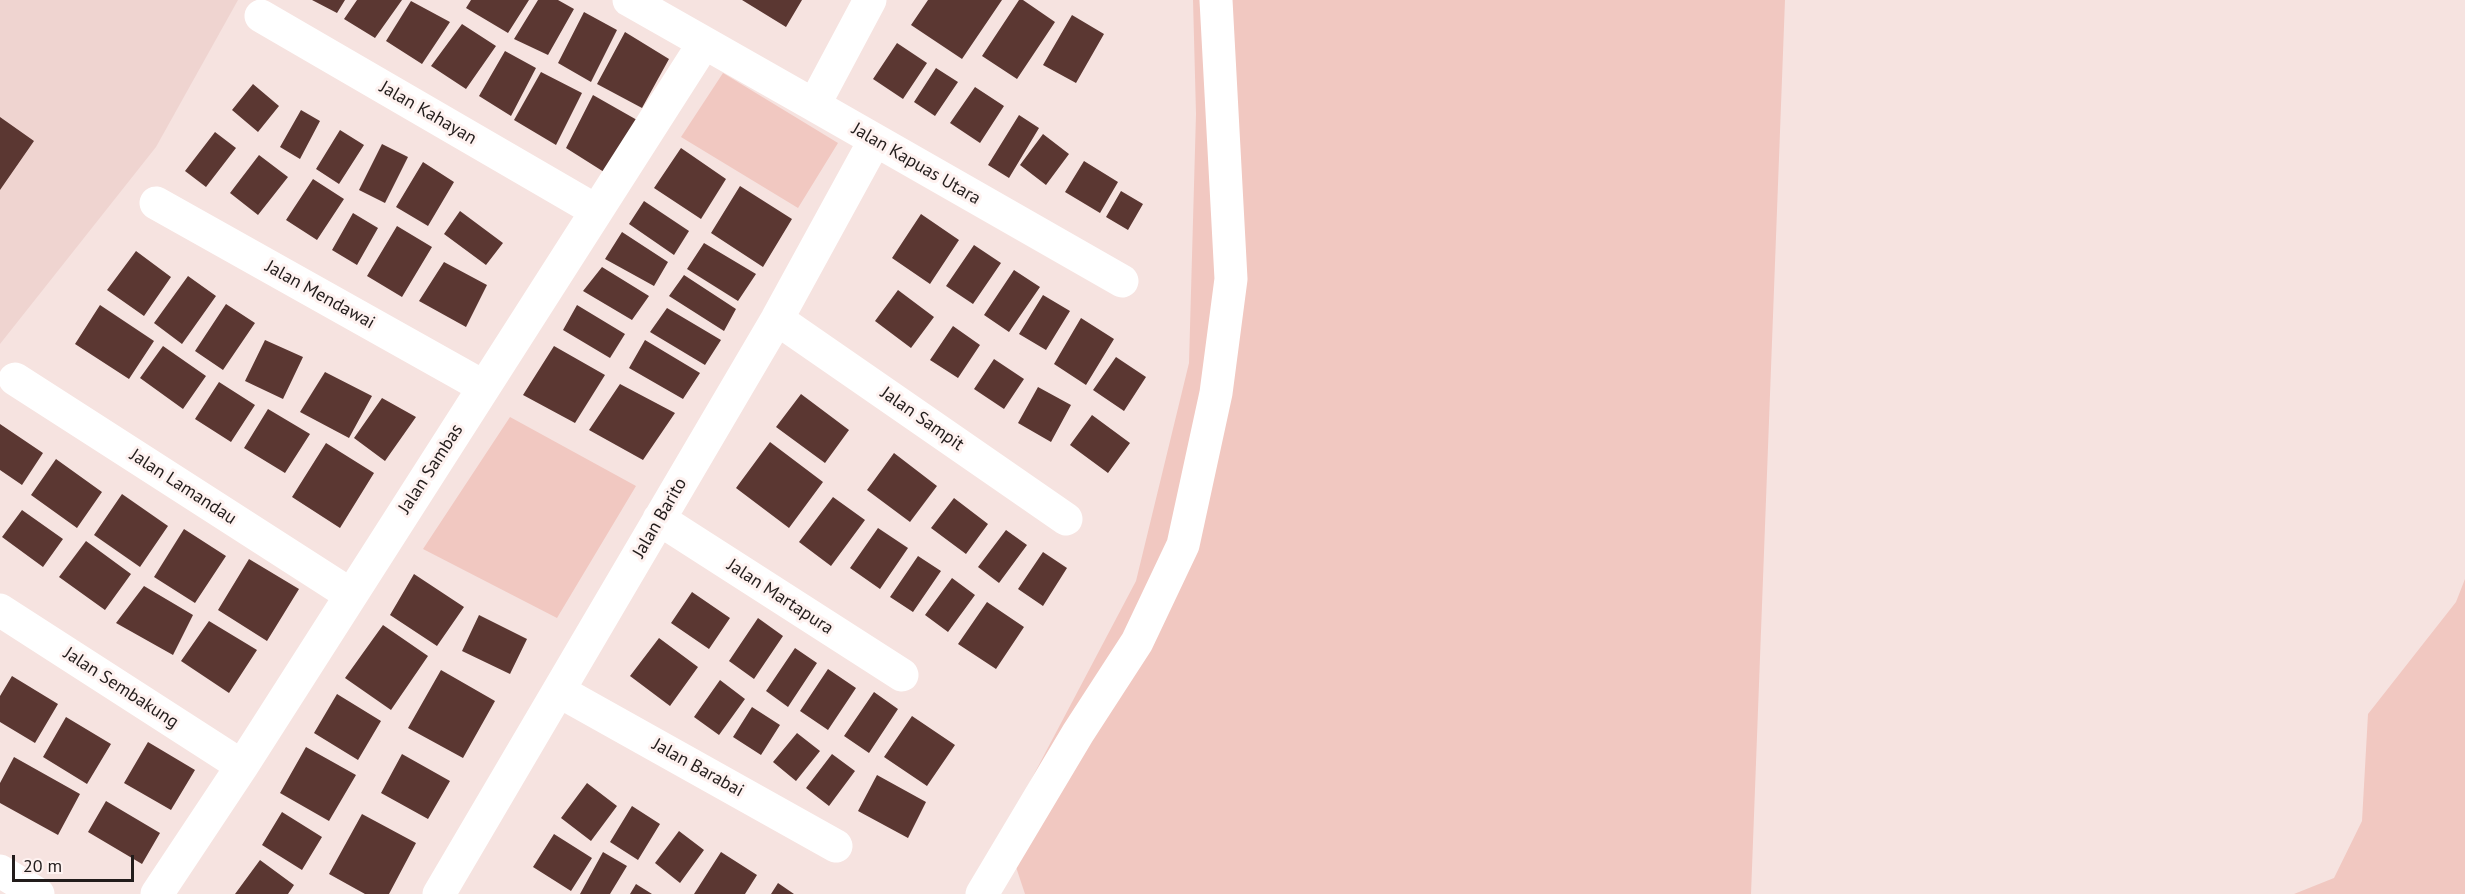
<!DOCTYPE html>
<html>
<head>
<meta charset="utf-8">
<style>
  body { margin:0 }
  #map { position:relative; width:2465px; height:894px; overflow:hidden; background:#f6e3e0; font-family:"PT Sans",sans-serif }
  canvas { display:block }
  .scale { position:absolute; left:12px; top:855px; width:122px; height:27px; box-sizing:border-box; border:3px solid #221c1b; border-top:0; padding-left:8px; font-size:18px; line-height:21px; white-space:nowrap; color:#221c1b; -webkit-text-stroke:4px #fef2f0; paint-order:stroke }
</style>
</head>
<body>
<div id="map">
<canvas width="2465" height="894"></canvas>
<div class="scale">20 m</div>
</div>
<script>
const g = document.querySelector('canvas').getContext('2d');
g.lineJoin = 'round';
function paint(path, color) {
  g.fillStyle = color;
  g.fill(path, 'evenodd');
}
function trace(path, color, width, dash) {
  g.strokeStyle = color;
  g.lineWidth = width;
  g.lineCap = dash ? 'butt' : 'round';
  g.setLineDash(dash || []);
  g.stroke(path);
}
function drawText(font, color, halo, rows, align = 'center') {
  g.font = font + ' "PT Sans",sans-serif';
  g.lineWidth = 6;
  g.setLineDash([]);
  g.textBaseline = 'middle';
  g.strokeStyle = halo;
  g.fillStyle = color;
  for (const [text, x, y, turn = 0] of rows) {
    g.save();
    g.translate(x, y);
    g.rotate((+turn || 0) * Math.PI / 180);
    g.textAlign = isNaN(turn) ? turn : align;
    if (halo) g.strokeText(text, 0, 0);
    g.fillText(text, 0, 0);
    g.restore();
  }
}
paint(new Path2D(`
  M0 0H238L156 147 0 344Z`), '#efd4d0');
paint(new Path2D(`
  M1193 0H1785L1751 894H1025L1004 831 1136 581 1189 363 1196 114Z
  M723 73 838 143 798 208 681 137Z
  M510 417 636 486 557 618 423 549Z
  M2465 579V894H2294L2334 878 2362 821 2368 714 2456 602Z`), '#f1c8c1');
paint(new Path2D(`
  M312 0H345L337 13Z
  M357 0H402L375 38 344 19Z
  M471 0H529L508 33 466 8Z
  M538 0H558L574 9 548 55 514 39Z
  M742 0H802L786 27Z
  M928 0H1002L962 59 911 25Z
  M1019 0H1023L1055 22 1017 79 982 56Z
  M411 1 450 22 422 64 386 41Z
  M584 12 617 30 591 82 558 63Z
  M1072 15 1104 34 1076 83 1043 65Z
  M462 24 496 46 466 89 431 66Z
  M625 32 669 59 642 108 597 84Z
  M897 43 927 63 903 99 873 79Z
  M505 51 536 68 511 116 479 96Z
  M936 68 958 82 935 116 914 102Z
  M541 72 582 93 556 145 514 120Z
  M253 84 279 106 258 132 232 110Z
  M975 87 1004 106 980 143 950 123Z
  M593 95 637 120 604 172 566 148Z
  M301 110 320 121 300 159 280 147Z
  M1019 115 1039 128 1009 178 988 165Z
  M0 117 34 141 0 190Z
  M340 130 364 145 339 184 316 169Z
  M215 132 236 148 206 187 185 171Z
  M1043 134 1069 154 1046 185 1020 165Z
  M382 144 408 157 385 203 359 190Z
  M681 148 726 179 701 219 654 188Z
  M259 155 288 177 258 215 230 193Z
  M1084 161 1118 182 1100 213 1065 192Z
  M423 162 454 182 428 226 396 207Z
  M313 179 344 199 317 240 286 220Z
  M740 186 792 219 763 267 711 233Z
  M1121 191 1143 204 1128 230 1106 217Z
  M644 201 689 231 674 255 629 224Z
  M460 211 503 243 486 265 444 234Z
  M353 213 378 228 357 265 332 250Z
  M921 214 959 240 930 284 892 258Z
  M397 226 432 247 402 297 367 276Z
  M622 232 668 262 654 286 605 259Z
  M704 243 756 274 738 301 687 269Z
  M974 245 1001 263 973 304 946 286Z
  M136 251 171 277 144 316 107 290Z
  M444 262 487 285 466 327 419 301Z
  M602 267 649 296 632 320 583 291Z
  M1014 270 1040 287 1009 332 984 315Z
  M684 275 736 309 724 331 669 296Z
  M188 276 216 296 182 344 154 323Z
  M898 290 934 317 911 348 875 321Z
  M1043 295 1070 311 1046 350 1019 334Z
  M226 304 255 323 223 370 195 351Z
  M100 305 154 341 129 379 75 344Z
  M577 305 625 334 610 358 563 330Z
  M667 308 721 340 705 365 650 332Z
  M1081 318 1114 339 1086 385 1054 364Z
  M953 326 980 345 958 378 930 360Z
  M265 340 303 357 283 399 245 381Z
  M645 340 700 373 683 399 629 368Z
  M163 346 206 376 183 409 140 378Z
  M554 346 605 375 575 423 523 395Z
  M1116 357 1146 377 1124 411 1093 390Z
  M994 359 1024 379 1004 409 974 389Z
  M325 372 372 396 349 438 300 412Z
  M219 382 255 405 231 442 195 419Z
  M620 384 675 413 643 460 589 430Z
  M1038 387 1071 405 1051 442 1018 423Z
  M801 394 849 430 825 463 776 427Z
  M382 398 416 417 385 461 354 438Z
  M268 409 310 434 285 473 244 448Z
  M1092 415 1130 443 1108 473 1070 445Z
  M0 424 43 453 22 485 0 470Z
  M770 442 823 482 789 528 736 488Z
  M326 443 374 473 340 528 292 497Z
  M894 453 937 486 910 522 867 490Z
  M56 459 102 492 77 528 31 495Z
  M122 494 168 526 140 567 94 535Z
  M833 497 865 520 831 566 799 542Z
  M954 498 988 524 966 554 931 528Z
  M22 510 63 539 43 567 2 537Z
  M878 528 908 548 880 589 850 568Z
  M184 529 226 556 195 603 154 577Z
  M1006 530 1027 545 999 583 978 567Z
  M86 541 131 574 105 610 59 577Z
  M1043 552 1067 568 1043 606 1018 589Z
  M918 556 941 571 913 612 890 597Z
  M249 559 299 589 267 641 218 610Z
  M414 574 464 607 437 646 390 615Z
  M952 578 975 595 948 632 925 615Z
  M144 586 193 615 173 655 116 623Z
  M692 592 730 618 709 649 671 623Z
  M987 602 1024 627 996 669 958 644Z
  M479 615 527 639 510 674 462 651Z
  M758 618 783 636 754 679 729 661Z
  M209 621 257 650 229 693 181 661Z
  M383 625 428 656 391 710 345 678Z
  M659 638 698 667 670 706 630 676Z
  M795 648 817 663 788 707 766 691Z
  M828 669 856 688 828 730 800 711Z
  M441 670 495 701 463 758 408 728Z
  M12 676 58 704 35 743 0 722V696Z
  M720 680 745 699 719 735 694 717Z
  M874 692 898 709 869 753 844 736Z
  M337 694 381 721 358 760 314 733Z
  M752 707 780 725 761 755 733 737Z
  M912 716 955 745 927 786 884 757Z
  M66 717 111 744 87 784 43 757Z
  M797 733 820 751 796 781 773 762Z
  M148 742 195 770 171 810 124 783Z
  M306 747 356 775 329 821 280 793Z
  M402 754 450 781 428 819 381 793Z
  M832 754 855 771 829 806 806 788Z
  M14 757 80 794 58 835 0 803V783Z
  M877 775 926 802 908 838 858 811Z
  M587 783 617 806 591 841 561 818Z
  M106 801 160 833 142 864 88 832Z
  M632 806 660 824 638 860 610 842Z
  M282 812 322 837 302 870 262 845Z
  M362 814 416 843 389 894H365L329 874Z
  M679 831 704 850 680 883 655 863Z
  M554 834 592 858 571 891 533 867Z
  M603 852 627 866 610 894H580Z
  M721 852 757 875 745 894H694Z
  M260 860 294 885 288 894H235Z
  M778 883 794 894H771Z
  M636 884 652 894H630Z`), '#5b3732');
trace(new Path2D(`
  M629 0 814 105
  M870 0 814 105 1122 281
  M261 16 595 210
  M156 203 484 387
  M777 319 1066 519
  M15 379 351 595
  M659 519 902 675
  M0 610 242 766
  M559 691 836 846
  M0 871 38 894
  M157 894 242 766 704 43
  M439 894 777 319 875 140
  M982 894 1078 733 1137 642 1183 545 1216 393 1231 279 1216 0`), '#fff', 33);
drawText('18px', '#221c1b', '#fef2f0', [
  ["Jalan Kahayan",428,113,30],
  ["Jalan Kapuas Utara",916,164,30],
  ["Jalan Mendawai",320,295,29],
  ["Jalan Sampit",922,419,35],
  ["Jalan Sambas",431,469,-57],
  ["Jalan Lamandau",183,487,33],
  ["Jalan Barito",660,518,-60],
  ["Jalan Martapura",780,597,33],
  ["Jalan Sembakung",121,688,33],
  ["Jalan Barabai",698,768,29]
]);
</script>
</body>
</html>
